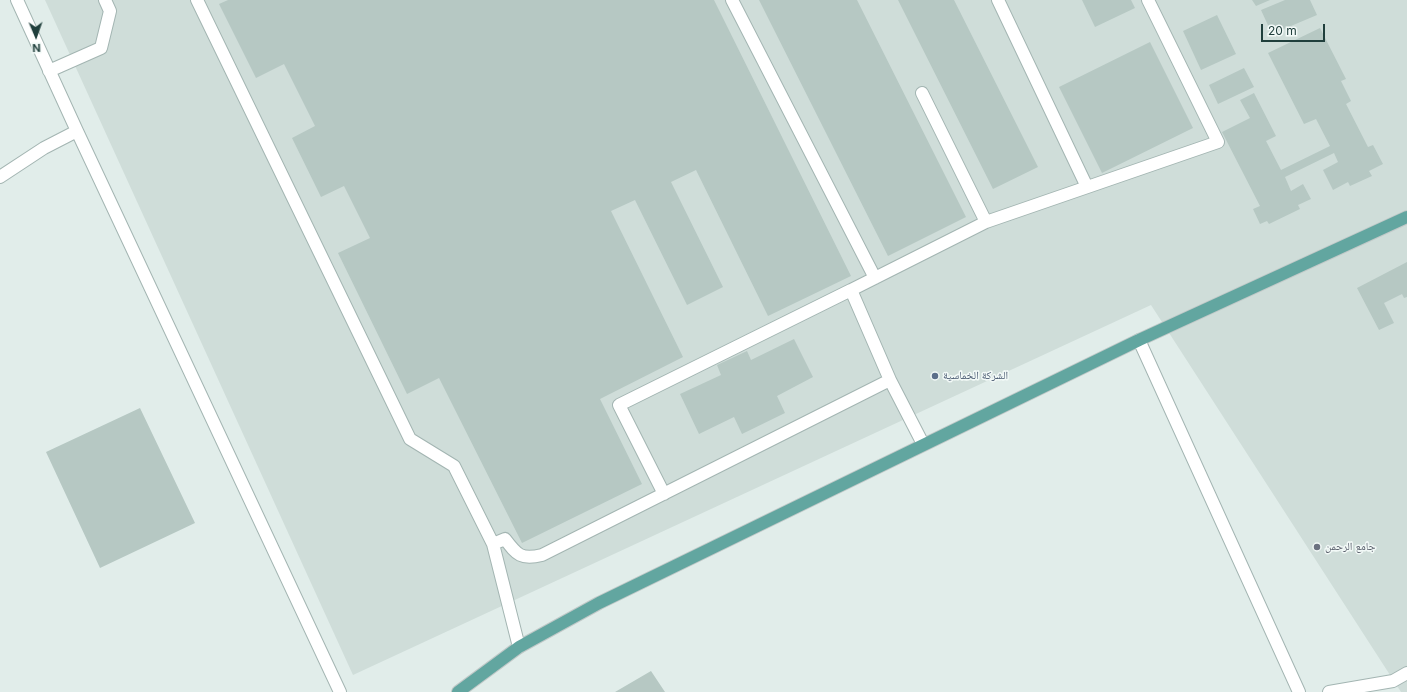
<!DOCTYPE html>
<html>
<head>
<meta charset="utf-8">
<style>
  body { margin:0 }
  #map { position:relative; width:1407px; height:692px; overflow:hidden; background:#e1edea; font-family:Inter,sans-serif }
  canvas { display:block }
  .north { position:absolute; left:16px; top:16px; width:40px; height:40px; -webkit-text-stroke:3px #f2f9f7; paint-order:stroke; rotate:178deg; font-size:11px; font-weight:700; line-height:16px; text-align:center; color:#203f3c }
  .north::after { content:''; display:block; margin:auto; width:14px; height:18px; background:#203f3c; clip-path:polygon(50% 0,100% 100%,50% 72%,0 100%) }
  .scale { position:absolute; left:1261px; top:24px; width:64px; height:18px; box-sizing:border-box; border:2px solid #203f3c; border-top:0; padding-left:5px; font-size:12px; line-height:14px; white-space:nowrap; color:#203f3c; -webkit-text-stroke:3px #f2f9f7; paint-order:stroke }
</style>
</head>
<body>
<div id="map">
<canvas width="1407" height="692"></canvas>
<div class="north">N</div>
<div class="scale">20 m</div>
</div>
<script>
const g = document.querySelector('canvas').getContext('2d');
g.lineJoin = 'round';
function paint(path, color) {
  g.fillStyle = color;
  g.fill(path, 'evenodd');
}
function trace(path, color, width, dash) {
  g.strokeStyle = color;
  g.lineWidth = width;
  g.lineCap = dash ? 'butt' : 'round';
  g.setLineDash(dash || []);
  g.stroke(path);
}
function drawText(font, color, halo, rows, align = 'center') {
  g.font = font + ' Inter,"Noto Naskh Arabic",sans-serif';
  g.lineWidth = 3;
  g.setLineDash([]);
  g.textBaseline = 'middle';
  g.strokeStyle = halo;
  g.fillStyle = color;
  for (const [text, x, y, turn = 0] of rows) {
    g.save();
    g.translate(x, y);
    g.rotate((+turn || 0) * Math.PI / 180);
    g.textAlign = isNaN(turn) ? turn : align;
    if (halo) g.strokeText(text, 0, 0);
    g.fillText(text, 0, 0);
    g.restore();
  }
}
paint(new Path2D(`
  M45 0H1407V692H1401L1151 305 353 675Z`), '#cfddd9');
paint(new Path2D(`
  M228 0H714L851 276 768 316 696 170 671 182 723 287 687 305 635 200 611 211 683 357 600 399 642 484 522 543 439 378 407 394 338 253 370 238 344 186 321 197 292 138 315 126 284 64 256 78 219 4Z
  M759 0H857L966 217 888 256Z
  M898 0H954L1038 167 993 189Z
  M1082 0H1131L1135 8 1095 27Z
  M1252 0H1270L1256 6Z
  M1285 0H1310L1317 15 1272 34 1261 10Z
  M1217 15 1236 54 1201 70 1183 31Z
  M1320 28 1346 79 1341 81 1351 101 1346 104 1368 147 1373 145 1383 164 1369 171 1372 176 1350 186 1348 182 1333 190 1323 170 1338 162 1334 153 1285 177 1291 191 1303 184 1311 199 1298 205 1300 209 1269 224 1267 221 1260 224 1253 209 1260 206 1222 132 1250 118 1240 100 1254 93 1276 136 1266 141 1281 170 1330 146 1316 119 1304 124 1268 53Z
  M1150 42 1193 128 1102 173 1059 87Z
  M1244 68 1254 87 1218 104 1209 85Z
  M1407 262V297L1404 298 1402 294 1384 303 1394 323 1379 330 1357 288Z
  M794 339 813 377 777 396 785 413 742 434 734 417 699 434 680 394 721 375 717 365 747 351 751 360Z
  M140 408 195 523 100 568 46 452Z
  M651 671 665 692H615Z`), '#b6c8c3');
const minor = new Path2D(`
  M17 0 77 131 340 692
  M197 0 410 439 454 466 493 544 519 647
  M732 0 875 278
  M998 0 1087 187
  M49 71 101 48 110 11 105 0
  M922 93 986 222
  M0 177 44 148 77 131
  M1139 340 1299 692
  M890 380 851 290 986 222 1218 142 1148 0
  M664 494 619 405 851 290
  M493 544 505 539C517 555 521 560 542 555L890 380 923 444
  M1329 692 1393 681 1407 673`);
const major = new Path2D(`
  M458 692 519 647 599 603 1139 340 1407 217`);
trace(minor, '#a3b5b2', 14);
trace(major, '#c1c9c8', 14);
trace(minor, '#fff', 12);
trace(major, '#62a6a0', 12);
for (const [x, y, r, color] of [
  [935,376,4,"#5c6f8a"],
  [1317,547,4,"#6b7280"]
]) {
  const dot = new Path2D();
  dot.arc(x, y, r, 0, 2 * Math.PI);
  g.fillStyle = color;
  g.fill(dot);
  trace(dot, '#f2f9f7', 1.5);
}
drawText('11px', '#4e5e75', '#f2f9f7', [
  ["الشركة الخماسية",943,376]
], 'left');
drawText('11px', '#5b616d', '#f2f9f7', [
  ["جامع الرحمن",1325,547]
], 'left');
</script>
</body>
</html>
